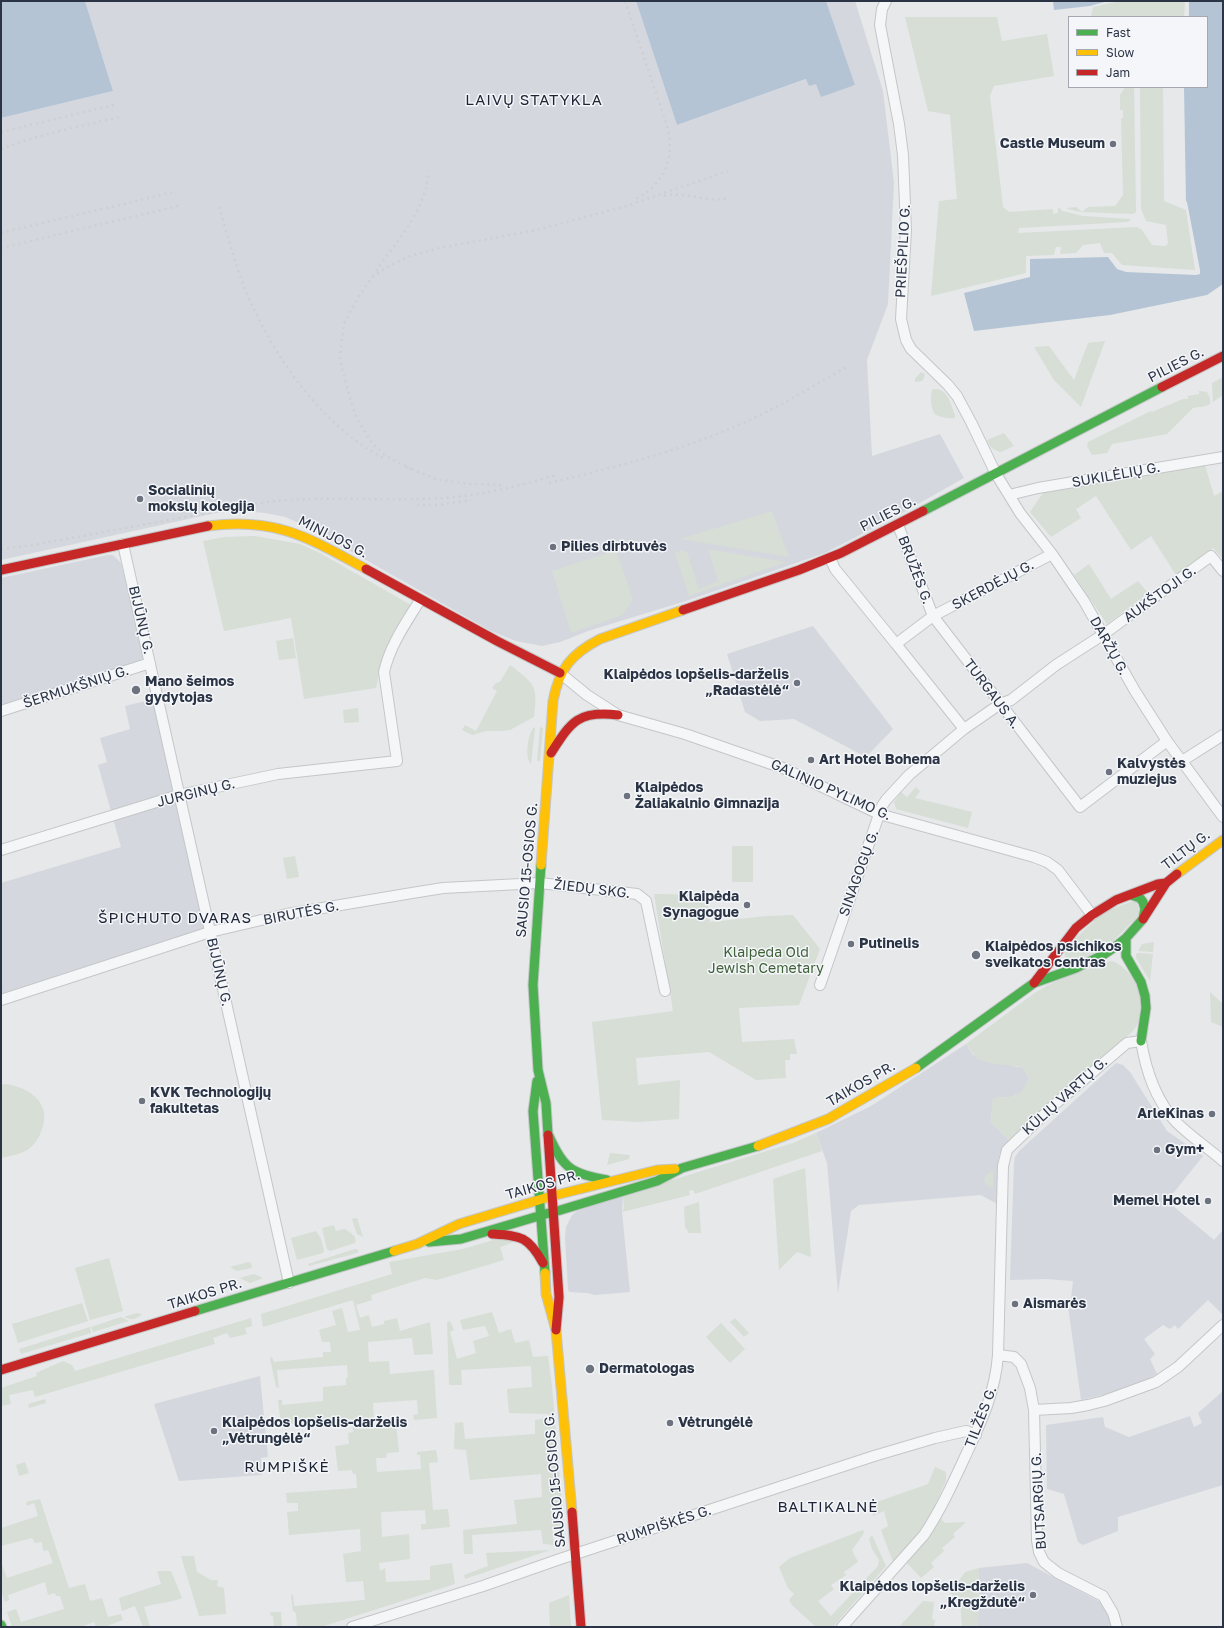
<!DOCTYPE html>
<html>
<head>
<meta charset="utf-8">
<style>
  body { margin:0 }
  #map { position:relative; width:1224px; height:1628px; overflow:hidden; background:#e6e8ea; font-family:"Golos Text",sans-serif }
  canvas { display:block }
  .frame { position:absolute; inset:0; border:2px solid #2b3445; pointer-events:none }
  .legend { position:absolute; left:1068px; top:16px; width:140px; height:72px; box-sizing:border-box; background:#f4f6f9; border:1px solid #a4a8b1; margin:0; padding:5px 7px; list-style:none; font-size:12px; color:#2b3445 }
  .legend li { display:flex; align-items:center; gap:8px; height:20px }
  .legend b { width:20px; border:1px solid #a4a8b1 }
</style>
</head>
<body>
<div id="map">
<canvas width="1224" height="1628"></canvas>
<div class="frame"></div>
<ul class="legend">
<li><b style="height:5px;background:#4caf50"></b>Fast</li>
<li><b style="height:5px;background:#ffc107"></b>Slow</li>
<li><b style="height:5px;background:#c62828"></b>Jam</li>
</ul>
</div>
<script>
const g = document.querySelector('canvas').getContext('2d');
g.lineJoin = 'round';
function paint(path, color) {
  g.fillStyle = color;
  g.fill(path, 'evenodd');
}
function trace(path, color, width, dash) {
  g.strokeStyle = color;
  g.lineWidth = width;
  g.lineCap = dash ? 'butt' : 'round';
  g.setLineDash(dash || []);
  g.stroke(path);
}
function drawText(font, color, halo, rows, align = 'center') {
  g.font = font + ' "Golos Text",sans-serif';
  g.lineWidth = 3;
  g.setLineDash([]);
  g.textBaseline = 'middle';
  g.strokeStyle = halo;
  g.fillStyle = color;
  for (const [text, x, y, turn = 0] of rows) {
    g.save();
    g.translate(x, y);
    g.rotate((+turn || 0) * Math.PI / 180);
    g.textAlign = isNaN(turn) ? turn : align;
    if (halo) g.strokeText(text, 0, 0);
    g.fillText(text, 0, 0);
    g.restore();
  }
}
paint(new Path2D(`
  M85 1H636L677 125 807 79 816 84 855 86 826 1H855L883 91 894 183 888 304 867 360 872 456 940 434 964 478 895 517 825 553 689 600 588 631 560 642 542 646 516 641 491 631 306 526 285 517 265 513 243 511 216 513 1 560V118L113 91Z
  M108 555H113L121 563 143 657 139 663 1 708V578Z
  M813 626 893 729 866 757 794 719 760 721 745 712 727 654Z
  M154 699 204 926 203 930 199 933 1 994V883L121 847 98 765 107 762 100 738 130 729 125 706Z
  M966 1044 973 1055 1017 1067H1023L1029 1079 1023 1091 1019 1094 1011 1097 993 1098 991 1122 1009 1140 1000 1153 998 1161 997 1204 981 1195 859 1205 851 1211 838 1293 827 1163 816 1133 871 1106Z
  M1116 1063 1123 1065 1130 1072 1167 1131 1203 1156 1167 1201 1214 1240 1223 1230V1315L1208 1300 1178 1329 1175 1325 1170 1329 1163 1325 1144 1339 1155 1354 1150 1359 1157 1374 1143 1382 1110 1393 1081 1400 1068 1306V1298H1071L1073 1281 1046 1279 1010 1280 1014 1163 1015 1157 1019 1151Z
  M623 1195 622 1212 630 1292 595 1295 587 1293 569 1292 568 1289 565 1237 566 1227 572 1215 577 1211Z
  M260 1376 268 1457 261 1458 262 1475 179 1481 154 1404Z
  M1223 1391V1485L1118 1517V1531L1083 1545 1078 1542 1064 1494 1047 1489 1046 1425 1103 1417 1105 1427 1129 1437 1190 1416 1194 1427 1202 1423 1198 1413Z
  M1027 1563 1102 1603 1113 1627H978L979 1568Z`), '#d4d7dd');
paint(new Path2D(`
  M1120 1H1185L1184 17H1091L1093 7Z
  M905 17H997L1002 41 1047 34 1054 76 994 86 990 96 1003 207 1009 212 1053 209V214L1058 213V208H1060L1062 211 1083 216 1131 219 1128 222 1019 228 1018 233 1137 227 1142 230 1152 245 1166 246 1168 243 1166 225 1146 221 1141 209 1140 87H1163L1164 201 1186 210 1195 270 1122 265 1112 253H1104L1100 243 1083 245 1076 253 1060 254 1061 247H1056L1054 255 1026 256V273L931 296 939 201 957 199 950 115 928 111Z
  M1125 87H1134L1136 212 1133 214 1081 212 1068 209 1067 208 1076 207 1082 212 1088 207 1115 206 1123 195 1121 118H1123V110H1120V95Z
  M1105 341 1081 407 1054 380 1034 347 1049 346 1074 380 1088 343Z
  M921 372 925 374 924 378 922 381 915 382V379Z
  M1223 377V395L1213 402 1212 383Z
  M934 389C948 388 951 405 955 415V418C951 419 936 417 934 413 931 407 930 396 932 390Z
  M1199 391 1207 392 1210 398V404L1206 406 1193 408 1167 434 1112 444 1107 453 1092 455 1087 446 1088 442 1151 411 1152 412 1183 399H1188V396L1199 394Z
  M1004 433 1014 446 1001 452C994 450 989 447 987 440Z
  M1205 465 1214 496 1223 491V559L1213 548 1176 575 1151 536 1131 550 1096 496 1076 509 1081 518 1051 537 1030 512 1043 493Z
  M772 511 789 557 680 539Z
  M255 536 300 544 320 553 411 605 382 660 376 688 304 699 291 618 224 631 203 541 225 537Z
  M708 549 786 562 689 596 675 553 681 550 687 552 699 589 718 581Z
  M616 550 633 599 623 615 571 633 552 571Z
  M1089 564 1111 599 1138 581 1148 593 1107 624 1074 575Z
  M293 638 296 658 279 660 276 641Z
  M510 665C535 684 538 686 534 717L510 730 502 731H486L472 735 462 730 465 725 476 731 497 691 492 688 496 683 500 682Z
  M358 708 359 722 344 723 343 710Z
  M534 727 535 728 531 764C524 757 528 734 534 727Z
  M540 727 543 728 540 761H537Z
  M916 787 920 791 915 798 972 812 968 828 896 809 894 802 901 792 907 797Z
  M732 846H753V882H732Z
  M295 856 299 877 287 879 283 858Z
  M654 894 707 895 710 922 767 916 793 915 820 949 799 1005 739 1008 742 1042 794 1039 797 1054H790V1060H785L786 1078 756 1080 709 1052 636 1058 638 1085 680 1080 679 1119 639 1122 602 1120 592 1022 673 1011Z
  M1136 900 1140 914 1106 948 1071 963C1063 959 1064 954 1066 947L1104 912Z
  M1154 942 1153 952 1138 951 1142 944Z
  M1138 953 1153 954 1150 981 1136 958V954Z
  M1111 961C1122 963 1136 979 1139 990 1140 998 1141 1011 1140 1018 1139 1023 1135 1028 1132 1032L1009 1140 991 1122 993 1098C1013 1097 1020 1099 1029 1079L1023 1067 994 1064 977 1059 966 1044 1033 994 1048 985 1063 978Z
  M1210 992 1223 1004V1027L1211 1022Z
  M6 1084C31 1088 53 1104 41 1132 39 1137 35 1144 30 1148 23 1154 10 1156 1 1158V1085Z
  M816 1133 822 1151 695 1194 693 1190 689 1191 690 1195 622 1212 624 1208 623 1195 793 1143Z
  M610 1153 629 1155 630 1156 629 1159 607 1165Z
  M805 1168 811 1257 797 1252 779 1270 773 1179Z
  M993 1170V1189L986 1184 984 1179 986 1175Z
  M699 1202 701 1233H689L685 1227 684 1207Z
  M357 1218 363 1237 357 1234 352 1219Z
  M334 1225 336 1231 345 1229C350 1233 358 1236 355 1243L330 1251 327 1249 322 1228Z
  M316 1231 321 1239 324 1250 323 1253 297 1260 291 1238Z
  M500 1238 514 1242 500 1247 504 1260 437 1280 425 1278 371 1295 372 1300 356 1305 360 1318 369 1315 372 1327 384 1324V1321L397 1318 400 1331 430 1322 433 1354 414 1355 412 1338 368 1342 369 1362 389 1361 390 1374 434 1370 437 1418 414 1420 413 1415 418 1414 417 1400 373 1403 374 1424 396 1423 399 1452 387 1453 386 1458H376L377 1472 421 1469 420 1455H417V1452L436 1450 438 1462 429 1463 433 1510 448 1509 450 1527 421 1530V1524H426L425 1510 381 1512 382 1537 409 1534 410 1559 379 1563 380 1571 385 1568 386 1582 430 1580V1566L452 1563 455 1584 321 1627H297L296 1613 293 1611 291 1596 293 1594 294 1606 365 1600 363 1581 346 1582 343 1554 361 1551 360 1529 289 1535 287 1512 298 1511V1503H287L286 1493 357 1488 356 1474H353L352 1470 338 1471 335 1446 349 1444 348 1433 353 1432 352 1419 281 1425 278 1400H282V1405L323 1401V1387L346 1385V1378L348 1377 347 1365 277 1370 279 1388 276 1387 270 1358 272 1357 274 1362 323 1357V1352H331L330 1342H322L319 1330 336 1325 332 1311 342 1308 348 1332 360 1330 353 1300 263 1327 261 1314 392 1274 389 1262 463 1249Z
  M355 1249 359 1250 357 1253 309 1266 308 1264Z
  M109 1258 123 1311 90 1320 75 1268Z
  M248 1262 251 1263 252 1268 237 1271 230 1267Z
  M254 1274 263 1278 250 1283 240 1278Z
  M82 1303 88 1321 18 1343 12 1324Z
  M492 1312 499 1333 511 1329 515 1343 529 1340 533 1357 548 1356 552 1386 564 1528H552L554 1545 543 1544 541 1530 472 1535 473 1554H464L463 1530 517 1524 514 1500 542 1497 541 1474 470 1480 466 1450 454 1449 455 1423 463 1422 465 1439 535 1434V1420L549 1418V1414L509 1413 507 1389 532 1387 531 1366 461 1370 462 1385H449L447 1322 450 1321 454 1330 450 1332 457 1359 476 1353 473 1341 489 1336 485 1326 463 1330 460 1320Z
  M137 1313 142 1314C136 1320 131 1320 124 1317Z
  M121 1317 129 1321 93 1332 91 1327Z
  M251 1318 252 1326 245 1328 247 1334 230 1338 227 1333 213 1338 215 1344 35 1397 33 1390 9 1395 11 1404 1 1406V1388L37 1376 36 1373 63 1361 72 1365 75 1371Z
  M735 1318 749 1333 744 1337 730 1322Z
  M721 1323 745 1349 730 1363 706 1337Z
  M90 1327 91 1333 21 1354 19 1349Z
  M45 1399 46 1403 29 1408 28 1404Z
  M25 1462 29 1473 19 1476 16 1465Z
  M935 1467 946 1472V1481L926 1525 893 1562 881 1530 888 1526 884 1511 873 1516 871 1504 928 1484Z
  M40 1499 69 1588 85 1584 90 1601 102 1598 108 1617 121 1614 123 1620 104 1627H96L94 1622 80 1627H12L7 1612 16 1609 21 1622 64 1609 60 1596H56L55 1593 48 1595 45 1582 8 1595 9 1600 5 1602 1 1591V1562L7 1578 53 1563 48 1550 43 1551 42 1542 35 1543 32 1538 1 1546V1528L38 1516 34 1503 27 1506 26 1502Z
  M939 1517 945 1523 966 1522 953 1534 955 1537 942 1548 944 1551 931 1563 934 1567 921 1578 907 1563Z
  M863 1530 864 1533 852 1550 858 1562 844 1572 846 1575 831 1585 834 1589 818 1601 831 1616 878 1566 879 1560 872 1549 869 1539 872 1535 886 1566 833 1627H816L792 1605 789 1600 794 1594 788 1588 779 1567 790 1558Z
  M550 1550 465 1579 464 1575 488 1566 486 1553Z
  M181 1556H194L197 1572 211 1580H218L217 1586 224 1588 226 1614 199 1616Z
  M979 1568 978 1627H962L960 1600 950 1593 965 1572Z
  M157 1571H171L182 1598C169 1603 157 1603 144 1607L150 1627H143L135 1606 122 1611 119 1598 161 1584Z
  M569 1595 571 1627H550L549 1603Z
  M923 1601 934 1602 932 1619 935 1620 934 1627H899Z
  M270 1612H281L282 1627H274L273 1616H271Z`), '#d6ded6');
paint(new Path2D(`
  M1 1H85L113 91 1 118Z
  M636 1H826L855 85 821 97 816 84 809 86 806 79 677 125Z
  M1053 1H1108L1090 6 1054 10Z
  M1189 1H1221L1223 3V284L1207 295 1110 315 974 331 964 293 1030 277V259L1108 257 1117 269 1126 272 1196 275 1200 274V270L1187 202 1186 201 1184 87H1207V17H1189Z`), '#b4c4d5');
const street = new Path2D(`
  M886 1 882 9 880 25 899 124 903 155 906 230 901 319 906 340 911 349 948 385 957 396 971 422 996 474 1020 513 1052 554 1084 601 1135 691 1167 741 1223 817
  M1009 495 1038 488 1223 457
  M898 525 933 616 1080 807 1167 741
  M123 544 289 1283
  M830 558 835 569 896 644 933 616 1052 554
  M896 644 964 729
  M560 673 587 695 618 715 685 734 783 768 879 814 1034 857 1047 862 1058 870 1092 915
  M1 711 150 663
  M1182 761 1223 735
  M1 850 179 795 278 774 397 761 384 672C390 645 406 623 420 600
  M820 985 882 806 886 800 909 775 964 729 1000 704 1011 700 1056 665 1104 634 1211 556 1223 571
  M1 1000 210 932 287 914 412 893 443 888 540 883 637 894 646 901 665 991
  M998 1355 1014 1357 1021 1364 1030 1388 1034 1410 1037 1540 1039 1552 1044 1562 1058 1573 1103 1596 1113 1613 1117 1627
  M1034 1410 1071 1408 1088 1405 1104 1401 1156 1382 1178 1367 1223 1325
  M352 1627 483 1586 560 1559 874 1456 935 1438 966 1431 976 1435
  M842 1627 924 1535C940 1511 952 1485 964 1459 980 1424 995 1395 998 1355L1003 1166 1007 1150 1054 1105 1127 1043 1141 1041C1146 1071 1155 1099 1176 1122 1190 1136 1208 1148 1223 1161`);
const fast = new Path2D(`
  M923 511 1162 387
  M541 865 533 985 538 1070 546 1103 548 1135
  M1126 938V956L1141 982 1145 996 1146 1008 1141 1041
  M916 1068 1034 983 1076 968 1103 955 1115 947 1126 938 1143 919 1145 909 1143 902 1140 898 1131 895
  M537 1081 533 1111 545 1273
  M549 1136C564 1170 572 1173 607 1180
  M554 1212 657 1181 682 1168 758 1146
  M429 1242 461 1239 549 1213
  M195 1311 394 1251
  M1 1625 2 1627`);
const slow = new Path2D(`
  M208 526C277 517 309 538 366 569
  M541 865 553 701C559 669 571 654 600 639L683 610
  M1177 874 1223 840
  M758 1146 828 1119 916 1068
  M552 1196 657 1170 675 1169
  M394 1251 417 1244 459 1224 552 1196
  M545 1273 546 1294 556 1330 572 1512`);
const jam = new Path2D(`
  M1162 387 1223 356
  M366 569 497 641 560 673
  M1 570 208 526
  M683 610 799 570 841 553 923 511
  M551 753C571 722 578 710 618 715
  M1143 919 1166 883
  M1034 983 1076 928 1092 915 1116 900 1158 884 1166 883 1177 874
  M548 1135 559 1297 556 1330
  M492 1234C521 1236 528 1236 543 1263
  M1 1370 195 1311
  M572 1512 581 1627`);
trace(street, '#c4c6c8', 12);
trace(fast, '#c4c6c8', 11);
trace(slow, '#c4c6c8', 11);
trace(jam, '#c4c6c8', 11);
trace(street, '#f5f6f7', 10);
trace(fast, '#4caf50', 9);
trace(slow, '#ffc107', 9);
trace(jam, '#c62828', 9);
trace(new Path2D(`
  M625 1 667 126C676 156 664 186 635 199
  M1 132 114 105
  M1 149C39 134 80 127 119 117
  M664 196C685 191 707 203 728 198
  M219 207C229 239 237 273 251 303 278 362 324 427 383 458
  M1 233 174 192
  M1 248 178 206
  M376 271C396 241 428 209 428 171
  M406 467 439 480 471 484 501 485
  M411 469 386 456 372 443 356 417 344 377 340 359 341 346 344 324 356 301 372 277 390 265 413 255 440 248 536 230 623 207 728 171
  M549 483C615 467 681 451 743 423 780 407 814 385 849 366
  M417 505H439L471 500
  M1 549 33 545 267 502C325 495 384 502 443 498 481 496 519 486 556 475`), '#cecfd2', 2.5, [2, 4]);
for (const [x, y, r, color] of [
  [1113,144,4,"#6c737f"],
  [140,499,4,"#6c737f"],
  [553,547,4,"#6c737f"],
  [797,683,4,"#6c737f"],
  [136,690,5,"#6c737f"],
  [811,760,4,"#6c737f"],
  [1109,772,4,"#6c737f"],
  [627,796,4,"#6c737f"],
  [747,905,4,"#6c737f"],
  [851,944,4,"#6c737f"],
  [976,955,5,"#6c737f"],
  [142,1101,4,"#6c737f"],
  [1212,1114,4,"#6c737f"],
  [1157,1150,4,"#6c737f"],
  [1208,1201,4,"#6c737f"],
  [1015,1304,4,"#6c737f"],
  [590,1369,5,"#6c737f"],
  [670,1423,4,"#6c737f"],
  [214,1431,4,"#6c737f"],
  [1033,1595,4,"#6c737f"]
]) {
  const dot = new Path2D();
  dot.arc(x, y, r, 0, 2 * Math.PI);
  g.fillStyle = color;
  g.fill(dot);
  trace(dot, '#f4f6f9', 1.5);
}
drawText('bold 14px', '#2b3445', '#f4f6f9', [
  ["Castle Museum",1105,144,"right"],
  ["Socialinių",148,491],
  ["mokslų kolegija",148,507],
  ["Pilies dirbtuvės",561,547],
  ["Klaipėdos lopšelis-darželis",789,675,"right"],
  ["„Radastėlė“",789,691,"right"],
  ["Mano šeimos",145,682],
  ["gydytojas",145,698],
  ["Art Hotel Bohema",819,760],
  ["Kalvystės",1117,764],
  ["muziejus",1117,780],
  ["Klaipėdos",635,788],
  ["Žaliakalnio Gimnazija",635,804],
  ["Klaipėda",739,897,"right"],
  ["Synagogue",739,913,"right"],
  ["Putinelis",859,944],
  ["Klaipėdos psichikos",985,947],
  ["sveikatos centras",985,963],
  ["KVK Technologijų",150,1093],
  ["fakultetas",150,1109],
  ["ArleKinas",1204,1114,"right"],
  ["Gym+",1165,1150],
  ["Memel Hotel",1200,1201,"right"],
  ["Aismarės",1023,1304],
  ["Dermatologas",599,1369],
  ["Klaipėdos lopšelis-darželis",222,1423],
  ["„Vėtrungėlė“",222,1439],
  ["Vėtrungėlė",678,1423],
  ["Klaipėdos lopšelis-darželis",1025,1587,"right"],
  ["„Kregždutė“",1025,1603,"right"]
], 'left');
drawText('14px', '#2b3445', '#f4f6f9', [
  ["PRIEŠPILIO G.",903,251,-87],
  ["PILIES G.",1176,365,-27],
  ["SUKILĖLIŲ G.",1116,475,-10],
  ["PILIES G.",888,514,-27],
  ["MINIJOS G.",333,537,27],
  ["BRUŽĖS G.",915,570,69],
  ["SKERDĖJŲ G.",993,585,-28],
  ["AUKŠTOJI G.",1160,594,-36],
  ["BIJŪNŲ G.",141,620,77],
  ["DARŽŲ G.",1109,646,61],
  ["ŠERMUKŠNIŲ G.",76,687,-18],
  ["TURGAUS A.",992,694,53],
  ["GALINIO PYLIMO G.",831,790,24],
  ["JURGINŲ G.",196,793,-14],
  ["TILTŲ G.",1186,850,-37],
  ["SAUSIO 15-OSIOS G.",527,870,-85],
  ["SINAGOGŲ G.",859,873,-70],
  ["ŽIEDŲ SKG.",592,889,7],
  ["BIRUTĖS G.",301,913,-11],
  ["BIJŪNŲ G.",219,972,77],
  ["TAIKOS PR.",861,1084,-30],
  ["KŪLIŲ VARTŲ G.",1065,1096,-42],
  ["TAIKOS PR.",543,1185,-16],
  ["TAIKOS PR.",205,1294,-17],
  ["TILŽĖS G.",981,1417,-69],
  ["SAUSIO 15-OSIOS G.",555,1480,-95],
  ["BUTSARGIŲ G.",1039,1501,-93],
  ["RUMPIŠKĖS G.",664,1525,-18]
]);
drawText('14px', '#3f6138', '#f4f6f9', [
  ["Klaipeda Old",766,953],
  ["Jewish Cemetary",766,969]
]);
g.letterSpacing = '1px';
drawText('15px', '#1d2536', '#f4f6f9', [
  ["LAIVŲ STATYKLA",534,100],
  ["ŠPICHUTO DVARAS",175,918],
  ["RUMPIŠKĖ",287,1467],
  ["BALTIKALNĖ",828,1507]
]);
g.letterSpacing = '0px';
</script>
</body>
</html>
